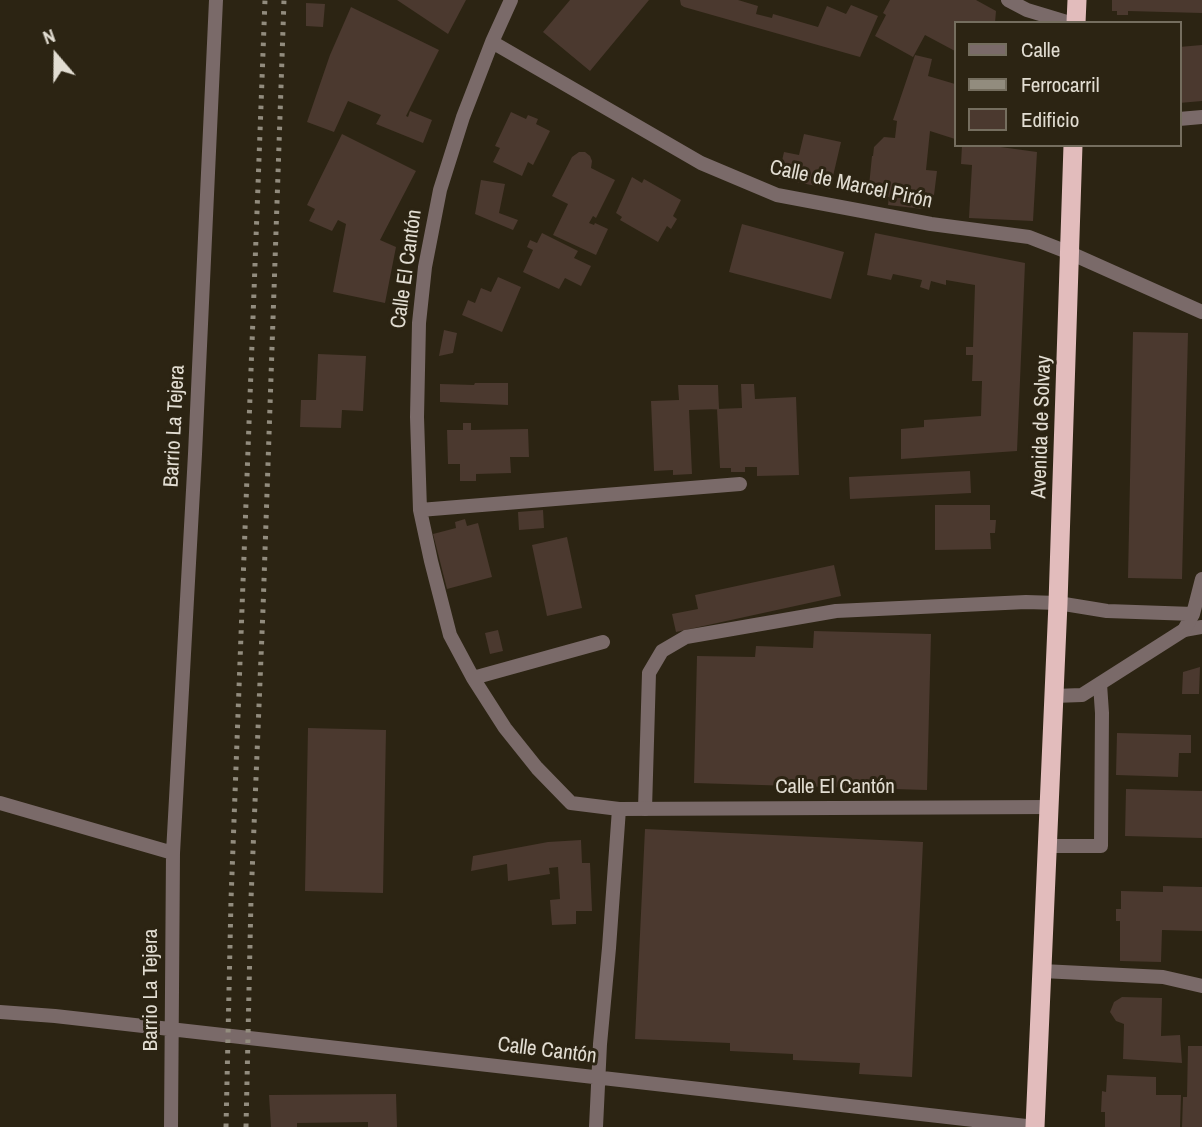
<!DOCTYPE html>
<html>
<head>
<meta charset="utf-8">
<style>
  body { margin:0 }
  #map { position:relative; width:1202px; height:1127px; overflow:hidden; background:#2c2413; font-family:"Archivo Narrow",sans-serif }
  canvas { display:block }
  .legend { position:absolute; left:954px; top:21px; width:228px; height:126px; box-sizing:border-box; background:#2c2413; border:2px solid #756e5f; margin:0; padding:9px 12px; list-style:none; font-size:21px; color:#e2ddd2 }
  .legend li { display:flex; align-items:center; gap:14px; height:35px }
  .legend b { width:35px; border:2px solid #756e5f }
  .north { position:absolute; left:21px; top:21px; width:70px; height:70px; -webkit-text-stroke:5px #2c2413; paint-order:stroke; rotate:340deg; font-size:19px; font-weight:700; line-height:28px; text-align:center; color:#e2ddd2 }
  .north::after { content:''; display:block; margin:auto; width:24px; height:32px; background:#e2ddd2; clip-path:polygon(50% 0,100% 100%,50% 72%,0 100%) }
</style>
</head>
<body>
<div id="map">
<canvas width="1202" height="1127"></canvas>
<ul class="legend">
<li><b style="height:9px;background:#7a6a69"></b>Calle</li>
<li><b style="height:9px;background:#928c7e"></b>Ferrocarril</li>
<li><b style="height:19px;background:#4b392f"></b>Edificio</li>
</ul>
<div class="north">N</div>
</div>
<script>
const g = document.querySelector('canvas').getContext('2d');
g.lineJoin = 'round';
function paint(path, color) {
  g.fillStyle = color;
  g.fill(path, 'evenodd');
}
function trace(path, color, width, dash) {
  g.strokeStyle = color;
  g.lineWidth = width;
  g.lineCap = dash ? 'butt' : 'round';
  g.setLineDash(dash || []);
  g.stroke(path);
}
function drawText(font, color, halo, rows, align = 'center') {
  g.font = font + ' "Archivo Narrow",sans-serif';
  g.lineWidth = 6;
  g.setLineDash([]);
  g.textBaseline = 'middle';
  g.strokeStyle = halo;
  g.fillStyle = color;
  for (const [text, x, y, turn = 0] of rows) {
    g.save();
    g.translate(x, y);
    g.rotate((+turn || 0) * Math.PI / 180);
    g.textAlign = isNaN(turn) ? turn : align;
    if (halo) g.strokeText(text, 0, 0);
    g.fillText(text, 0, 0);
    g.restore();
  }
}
paint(new Path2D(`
  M397 0H466L448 34Z
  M570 0H649L590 71 543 32Z
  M680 0H738L758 6 756 14 772 18 773 14 818 27 827 6 846 14 851 5 878 16 860 57 684 7 681 5Z
  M890 0H976L996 11 995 23H955V51L925 35 913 57 875 36 886 15 883 13Z
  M1112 0H1202V13L1128 11V15H1117V11H1112Z
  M306 3 325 4 323 27 306 26Z
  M351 7 439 50 406 116 408 117 410 111 432 120 423 143 376 124 381 115 348 101 334 132 307 122 330 55Z
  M1202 45V101L1179 103V47Z
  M915 55 932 59 928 76 955 84V139L930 131 926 170 937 171 934 195 924 194 923 209 888 205 889 197 868 196 872 156H873L874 147 884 137 895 138 897 121 893 120Z
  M511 112 526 119 528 115 538 119 536 124 550 131 533 165 528 162 522 176 493 162 500 148 495 146Z
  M342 134 416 171 380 240 396 247 385 303 333 292 346 224 338 220 332 231 309 221 315 209 307 205Z
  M804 134 841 142 830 189 778 178 784 152 799 155Z
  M962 145H986L1037 152 1033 221 969 218 972 165 961 164Z
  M579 152H585L590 156 592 161 591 168 615 180 596 218 593 216 589 223 594 225 595 223 608 229 596 255 553 235 568 204 552 196 572 157Z
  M632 177 642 183 644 179 681 200 673 216 677 219 671 229 667 226 658 242 620 220 622 217 616 213Z
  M481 180 505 184 499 213 518 220 513 230 475 214Z
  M742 224 844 252 831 299 729 272Z
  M542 233 578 251 574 258 591 266 581 286 565 278 559 289 523 272 533 250 527 247 530 240 537 243Z
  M875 233 1025 263 1017 451 901 459V429L924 427V420L981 416 982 381H972L973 355H966V347H973L975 285 946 280V285L931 281 929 290 920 287 922 280 893 274 891 280 867 275Z
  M498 277 521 287 502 332 462 315 468 300 475 303 481 288 491 292Z
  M444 330 457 333 453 353 439 356Z
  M1133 332 1188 333 1182 579 1128 578Z
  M318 354 366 356 363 411 342 410 341 428 300 427 301 400H316Z
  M475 383H508V405L440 402V384L474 385Z
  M741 384H754L755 399 796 397 799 475 757 476V467H745V472H731V468H720L717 409 742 408Z
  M678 385H718L719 409 689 410 692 474 673 475V470L654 471 651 401 679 400Z
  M463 423H471V430L528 429 529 457H510L511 473 476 474V481H460V464H448L447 430H463Z
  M970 471 971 493 850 499 849 477Z
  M935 505H990V520H996L995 533H990L991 549 935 550Z
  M543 510 544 528 519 530 518 512Z
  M465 519 467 526 478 523 492 577 447 589 433 534 456 528 455 522Z
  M567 537 582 608 547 616 532 545Z
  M834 565 841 596 676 632 672 614 698 609 695 595Z
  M498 630 503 651 490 654 485 633Z
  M814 631 931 634 927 790 694 783 697 656 755 657 756 646 813 648Z
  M1200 667 1199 694H1182L1183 672Z
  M308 728 386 730 383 893 305 891Z
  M1117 733 1191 735V753H1179L1178 777 1116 775Z
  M1126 789 1202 791V838L1125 836Z
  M645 829 923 842 912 1077 859 1074 860 1063 793 1060V1054L730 1051V1043L635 1039Z
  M581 840 582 863H590L592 911H576V924L552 925 550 900 560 899 558 867 549 868 550 874 508 881 507 864 471 871 473 856 548 842Z
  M1163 886 1202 887V931L1162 930 1161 962 1120 961V921H1116V909H1121V891L1163 892Z
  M1122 997 1162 998 1161 1036 1180 1035 1182 1063 1123 1059 1124 1024 1116 1021 1110 1012 1114 1002Z
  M1188 1046H1202V1127H1182L1183 1097H1187Z
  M1107 1075 1156 1077V1095H1181L1180 1127H1105V1112H1101L1102 1091 1106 1092Z
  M396 1094 397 1127H368V1122L297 1123V1127H271L269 1095Z`), '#4b392f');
trace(new Path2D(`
  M1184 630 1202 627
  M645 809 649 673 662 651 686 637 836 611 1026 602 1058 603
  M1049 846H1101L1102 713 1100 684`), '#7a6a69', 14);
trace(new Path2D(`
  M511 0 492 42 463 117 440 190 425 267 419 323 417 417 420 510 431 561 450 635 473 678 505 728 537 768 571 803 619 809 1050 807
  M1008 0 1027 10 1070 23
  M492 42 701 163 777 195 931 224 1029 237 1070 253 1202 312
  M1179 119 1202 117
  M420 510 740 484
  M1058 603 1107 611 1193 614
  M473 678 603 642
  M1054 696 1082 695 1184 630 1193 614 1202 579
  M0 803 173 853
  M1042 971 1163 977 1202 986
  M0 1012 55 1016 1035 1127
  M171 1127 173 853 195 454 216 0
  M596 1127 600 1044 609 948 619 809`), '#7a6a69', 14);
trace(new Path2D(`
  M1076 23 1077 0
  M1035 1127 1058 603 1073 145`), '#e2bcbc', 19);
trace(new Path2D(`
  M226 1127 231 900 265 0
  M246 1127 251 899 263 609 284 0`), '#928c7e', 5, [3.5, 7]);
drawText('21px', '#e2ddd2', '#2c2413', [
  ["Calle de Marcel Pirón",851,185,12],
  ["Calle El Cantón",407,269,-82],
  ["Barrio La Tejera",175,426,-87],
  ["Avenida de Solvay",1042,427,-88],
  ["Calle El Cantón",835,787],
  ["Barrio La Tejera",151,990,-90],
  ["Calle Cantón",547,1051,7]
]);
</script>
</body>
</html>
